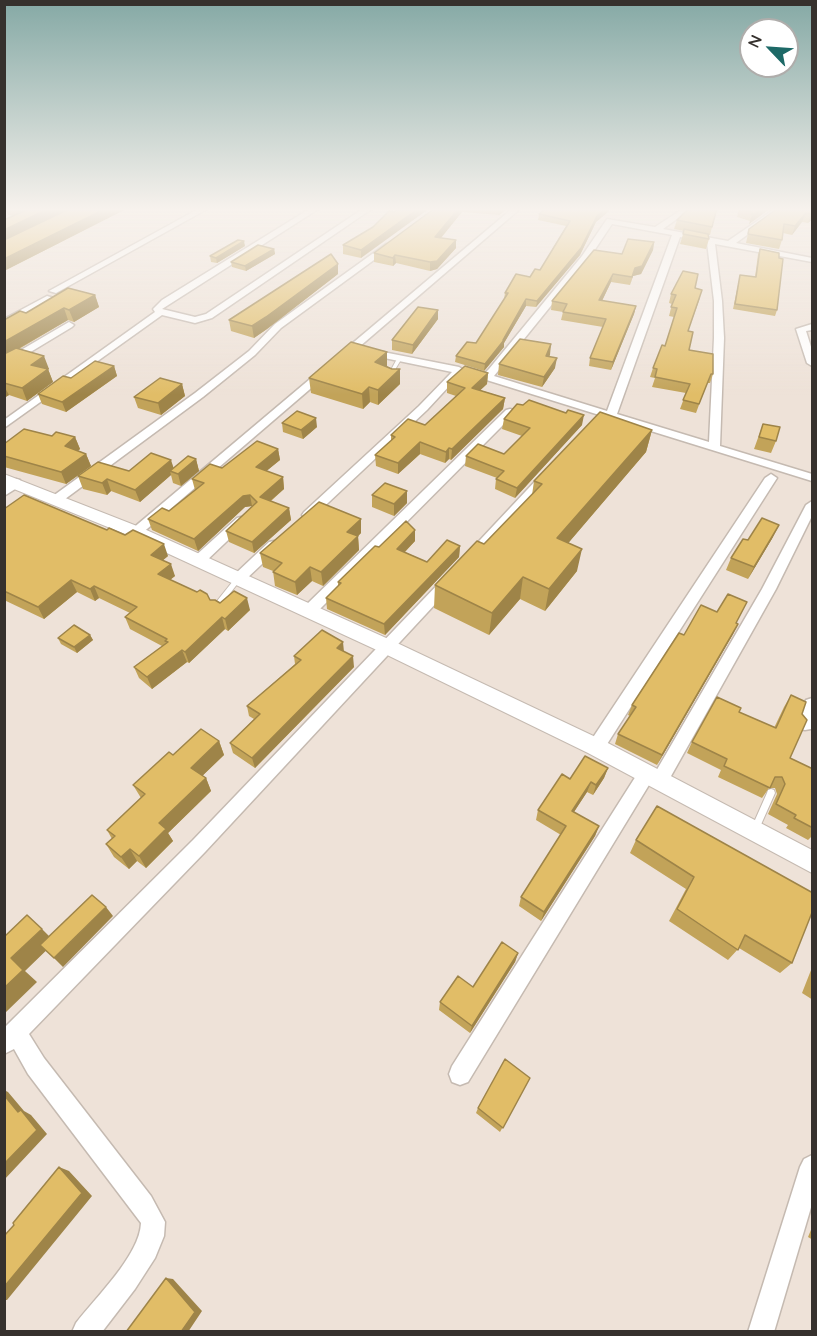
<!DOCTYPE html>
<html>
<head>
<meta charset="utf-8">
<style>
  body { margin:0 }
  #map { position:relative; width:817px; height:1336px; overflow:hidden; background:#eee2d8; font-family:Quicksand,sans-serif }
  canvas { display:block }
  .frame { position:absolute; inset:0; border:6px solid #36312d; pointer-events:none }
  .north { position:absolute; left:739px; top:18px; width:60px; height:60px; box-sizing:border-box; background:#fff; border:2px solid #afadab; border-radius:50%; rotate:295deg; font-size:16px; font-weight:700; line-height:24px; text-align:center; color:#36312d }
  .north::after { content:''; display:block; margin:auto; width:21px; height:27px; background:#1d6967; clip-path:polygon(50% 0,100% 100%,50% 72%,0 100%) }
</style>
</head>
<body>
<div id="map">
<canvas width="817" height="1336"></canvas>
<div class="frame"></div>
<div class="north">N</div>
</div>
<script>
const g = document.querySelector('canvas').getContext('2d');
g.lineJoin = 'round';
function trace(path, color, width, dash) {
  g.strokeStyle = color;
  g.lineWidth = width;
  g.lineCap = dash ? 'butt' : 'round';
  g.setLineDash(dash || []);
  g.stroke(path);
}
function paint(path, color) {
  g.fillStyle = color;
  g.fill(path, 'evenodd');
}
const service = new Path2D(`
  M398 357 402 358 396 368 397 378 394 380 391 378 392 368Z
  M237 576H241L242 578 217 610H213L212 608 213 606Z
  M771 789 774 790 775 793 759 829 758 832 755 833 752 832 751 829 767 793 768 790Z`);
const minor = new Path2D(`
  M200 208H209L56 293 49 291Z
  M311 208H320L162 309 195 317 206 314 364 208H373L212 318 195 323 162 315 4 428V420L155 312 153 309 162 300Z
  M513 208H521L140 535H132L130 532 132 529Z
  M684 208H692L663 229 728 241 776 208H784L736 243 812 258V262L715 244 722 301 724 338 720 446 812 474V481L464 373 469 370 485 373 489 369 582 256 607 219 655 227ZM612 224 672 235 607 411 494 376 588 260ZM680 237 707 242 714 301V338L709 442 617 414Z
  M386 244 393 246 281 328 255 355 203 397 61 502H53V496L195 393 249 351 275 324Z
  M47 296 54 298 4 326V319Z
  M69 322 74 325 72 327 4 368V360Z
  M812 324V330L806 331 812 350V366L807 363 796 329Z
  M368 349 459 367 464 370 427 410 312 518H304L302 515 304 512 419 406 452 372 365 354V350Z
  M510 409 514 410V414L315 614H305L303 610 305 606 506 410Z
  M545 474 549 475V481L475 562H465L463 559 465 556 541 475Z
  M771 474 777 478 602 752 596 754 590 752 588 747 590 742 765 478Z
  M16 479 20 480V486L4 496V486Z
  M812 501V516L776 589 666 785 660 787 654 785 652 780 468 1082 460 1085 452 1082 449 1074 452 1066 641 768 647 766 653 768 655 773 762 589 806 505Z
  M241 517 247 521 245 524 204 563H194L192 560 194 557 237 518Z
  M274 541 279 542 280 545 279 548 244 581H234L232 578 234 575 269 542Z
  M447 578 452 580 454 583 452 586 205 852 29 1034 44 1058 151 1196 165 1222 164 1236 155 1258 135 1289 102 1332H72L76 1323C95 1298 140 1255 141 1223L28 1074 14 1049 4 1054V1028L193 840 442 580Z
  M812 698V725L811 729 805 730 799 729 797 724 806 700Z
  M812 1155V1204L774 1332H748L800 1167 804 1159Z`);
const tertiary = new Path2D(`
  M4 474 142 528 395 642 604 741 812 850V873L588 753 381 652 130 536 4 485Z`);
trace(service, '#c5bab1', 2);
trace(minor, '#c5bab1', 3);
trace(tertiary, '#c5bab1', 2);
paint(service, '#fff');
paint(minor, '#fff');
paint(tertiary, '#fff');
paint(new Path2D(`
  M5 208H128L4 271V220L13 216 8 215Z
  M435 208H508L499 215 462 212 441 238 456 248 437 269 430 271 396 263 393 266 374 262V253Z
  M717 208 710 235H708L709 239 706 249 680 244 684 231 674 229 677 220Z
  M739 208H771L749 224 750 221 737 217Z
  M813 208V219L808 223 802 222 792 235 783 233 782 240 779 249 746 243 749 229Z
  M609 211 596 222 580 255 536 307 526 306 504 343V347L484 371 455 362 456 356 476 343 504 299 505 293 540 270 566 226 538 220 539 214Z
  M394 212 361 258 343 254V245L373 227Z
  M654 242 653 250 641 274 633 276 630 285 611 282 602 301 636 306 634 314 611 370 589 366 590 358 603 327 561 320 563 312 551 310 552 301 622 254Z
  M245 246 217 263 211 262 210 256Z
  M274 249 275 254 246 271 232 267 231 262Z
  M760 249 777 310 775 316 733 309 740 275 755 277 758 254Z
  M338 274 267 329 254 338 231 331 229 320Z
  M695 288 700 298 688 331 689 350 713 374 710 383H707L696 413 680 409 686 393 652 387 655 378 650 377 653 368 665 346 674 317 669 316 672 304 669 303 671 294Z
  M95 295 99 307 74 322 68 320 19 349 49 369H48L53 382 27 401 9 395 4 398V320L26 313Z
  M438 310V319L412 354 392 350V340Z
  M551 344 549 357 555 368 542 387 498 375 499 364Z
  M114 366 117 376 66 412 42 404 38 394 71 378Z
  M387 366 392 369H400V384L378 405 370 402 363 409 311 393 309 378Z
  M488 373 487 384 480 390 505 398 503 409 451 460 449 459 445 463 420 454 398 474 376 466 375 455 391 441V435L425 425 456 396 447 393V382Z
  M182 384 185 396 161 415 138 408 134 397Z
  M504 419 582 425 515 498 495 489 496 479 497 478 465 466 466 456 504 454 522 436 502 429Z
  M282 423 317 427 303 439 283 432Z
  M763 424 776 441 771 453 754 449Z
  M652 430 646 452 568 543 577 571 545 611 520 599 489 635 434 608 435 585 484 544 532 495 534 481Z
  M75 437 80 449 78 451 86 454 91 466 66 484 4 467V444Z
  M278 449 280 460 266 471 283 477 284 489 271 501 289 508 291 520 254 553 229 542 226 531 252 506 245 507 198 551 152 530 148 519 169 511 195 490 192 479Z
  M196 459 199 471 181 486 173 483 171 475 140 502 111 491 107 495 83 489 78 476 129 471 173 468Z
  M407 491V503L394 516 372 507V495Z
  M4 509 168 556 163 560 175 576 170 580 210 600 250 610 228 631 225 629 189 663 187 662 152 689 139 678 134 667 162 646 130 629 125 617 130 613 99 598 95 601 77 592 44 619 4 600Z
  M361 519V533L358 536 359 550 323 586 312 581 297 595 275 586 273 571 263 567 260 553Z
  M415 530V541L405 552 427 562 460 546 459 557 385 635 327 609 326 598 338 586V582L379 547Z
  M773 537 748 579 726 570 731 558Z
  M747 602 736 623 733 634 657 765 615 744 618 734 630 716 628 715 632 705 684 635 717 612Z
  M90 635 93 640 77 653 61 644 58 638Z
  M344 652 354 667 255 768 233 753 230 743 254 719 249 716 247 706 295 664 294 656Z
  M791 695 790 758 813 769V835L808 840 786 828 788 825 768 814 777 794 775 788H769L762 798 718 777 721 770 687 753 692 742 739 712 774 728 784 707Z
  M219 741 224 755 202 776 206 778 211 791 168 833 173 841 146 868 137 861 129 869 114 857 106 844 112 839 107 830 141 798 133 785 173 755Z
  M608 768 604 778 593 795 587 792 574 812 599 826 595 836 541 921 519 906 521 897 561 835 536 820 538 810Z
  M657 806 792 963 780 973 739 948 728 960 669 921 686 889 630 853 636 840Z
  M518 953 515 962 470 1033 439 1010 440 1002 473 987Z
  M813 965V1000L802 993Z
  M530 1078 500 1132 476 1113 478 1108Z
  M813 1225V1240L808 1237Z`), '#c2a359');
paint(new Path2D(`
  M50 208H73L4 241V230Z
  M107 208H128L4 271V259Z
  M419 208H430L361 258V250Z
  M459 208H462V212L435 245V237Z
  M500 208H508L499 215Z
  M606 208H609V211L596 222 580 255 536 307 537 301 597 216Z
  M762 208H771L749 224 752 215Z
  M806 213 802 222 792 235 795 226Z
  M813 213V219L808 223 811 214Z
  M456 240V248L437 269 430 271V262Z
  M244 241 245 246 217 263 216 258Z
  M654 242 653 250 641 274 633 276 630 285 635 268Z
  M274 249 275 254 246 271 245 266Z
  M395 255 396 263 393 266V258Z
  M338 264V274L267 329 254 338 252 326Z
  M613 274 611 282 598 309 599 300Z
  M95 295 99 307 74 322 69 310Z
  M526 299V306L504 343V347L484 371 485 364 503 340Z
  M636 306 634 314 611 370 613 362Z
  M64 308 68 320 4 357V342Z
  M438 310V319L412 354 413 345Z
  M551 344 550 355 544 366 546 356Z
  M387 352V366L376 377 375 362Z
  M44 356 49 369 36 377 31 365Z
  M557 358 555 368 542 387 544 377Z
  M114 366 117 376 66 412 62 402Z
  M48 369 53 382 27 401 22 388Z
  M400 369V384L378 405V390Z
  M488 373 487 384 471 399 472 388Z
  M182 384 185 396 161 415 158 403Z
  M4 386 9 395 4 398Z
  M369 387 370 402 363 409 362 394Z
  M505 398 503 409 451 460 452 449Z
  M584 415 582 425 515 498 517 488Z
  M316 418 317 427 303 439 301 430Z
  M652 430 646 452 553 561 557 538Z
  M75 437 80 449 69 458 65 446Z
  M420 442V454L398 474V463Z
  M449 448V459L445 463 446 452Z
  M278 449 280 460 258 478 256 467Z
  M86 454 91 466 66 484 61 472Z
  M196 459 199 471 181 486 178 474Z
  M171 460 175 472 170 471 171 475 140 502 135 490Z
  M283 477 284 489 262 508 260 497Z
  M107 479 111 491 107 495 102 483Z
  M407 491V503L394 516V504Z
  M250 495 252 506 245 507 198 551 194 539 243 496Z
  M289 508 291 520 254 553 252 542Z
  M361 519V533L351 543 358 536 359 550 323 586 321 572 347 532Z
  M779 525 773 537 748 579 754 567Z
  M415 530V541L397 560V549Z
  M164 544 168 556 155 567 151 555Z
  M460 546 459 557 385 635 384 624Z
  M582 549 577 571 545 611 549 589Z
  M171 564 175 576 162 586 158 574Z
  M310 567 312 581 297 595 295 582Z
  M523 577 520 599 489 635 492 613Z
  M71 580 77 592 44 619 38 607Z
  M94 586 99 598 95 601 90 589Z
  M247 598 250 610 228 631 225 619Z
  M222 617 225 629 189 663 185 652Z
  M738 624 733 634 657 765 662 755Z
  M90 635 93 640 77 653 74 647Z
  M343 642 344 652 337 648Z
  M182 650 187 662 152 689 147 677Z
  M353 656 354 667 255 768 252 758Z
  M219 741 224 755 197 781 191 768Z
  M608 768 604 778 593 795 596 785Z
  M206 778 211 791 168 833 173 841 146 868 139 856 159 823Z
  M591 782 587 792 568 821 572 811Z
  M599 826 595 836 541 921 544 912Z
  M130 849 137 861 129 869 121 857Z
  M106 907 113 916 63 967 54 958Z
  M42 929 55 942 25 971 37 982 4 1014V988L11 958Z
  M518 953 515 962 470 1033 472 1026Z
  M4 1090 8 1092 24 1111 31 1115 47 1134 4 1180V1164L18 1112 4 1095Z
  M59 1167 69 1171 92 1196 7 1300H4V1287Z
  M166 1278 173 1279 202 1311 188 1332H181Z`), '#9e8448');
const building = new Path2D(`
  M18 208H50L4 230V220L26 210Z
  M71 208H107L4 259V240Z
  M398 208H419L361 250 343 245 373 227 389 211 394 212Z
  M435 208H459L435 237 456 240 437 261 430 262 395 255 393 258 374 253Z
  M546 208H606L597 216 581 248 537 301 526 299 503 340H504L485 364 456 356 467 342 476 343 508 293H505L516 274 530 277 535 269 540 270 570 221 539 214Z
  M689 208H717L712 227 677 220Z
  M740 208H762L752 215V212Z
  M778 208H813V213L811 214 806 213 795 226 784 224 782 240 748 234 749 229Z
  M684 229 708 234 709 239 683 234Z
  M628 239 654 242 642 266 635 268 632 277 613 274 599 300 636 306 613 362 590 358 606 319 563 312 567 304 552 301 594 250 622 254Z
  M238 240 244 241 216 258 210 256Z
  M258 245 274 249 245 266 231 262Z
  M760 249 779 253V258L783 259 777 310 735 304 740 275 756 277Z
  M331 254 338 264 266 317 252 326 229 320Z
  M683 271 698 274 695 288 702 290 688 331 693 332 689 350 713 354V374H711L699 404 683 400 690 384 655 377 657 369 653 368 662 345 665 346 677 308 671 307 676 295 671 294Z
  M68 288 95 295 69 310 64 308 4 342V320L20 311 26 313Z
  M418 307 438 310 413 345 392 340Z
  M520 339 551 344 546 356 557 358 544 377 499 364Z
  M351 342 387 352 375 362 392 369H400L378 390 369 387 362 394 309 378Z
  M16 348 44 356 31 365 48 369 22 388 4 383V354Z
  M95 361 114 366 62 402 38 394 63 376 71 378Z
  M465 366 488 373 472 388 505 398 452 449 449 448 446 452 420 442 398 463 375 455 395 437 391 435 408 419 425 425 465 388 447 382Z
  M160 378 182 384 158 403 134 397Z
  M529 400 566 413 568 410 584 415 517 488 496 479 504 471 466 456 478 444 504 454 530 428 504 419 517 404 523 405Z
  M297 411 316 418 301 430 282 423Z
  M600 412 652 430 557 538 582 549 549 589 523 577 492 613 435 585 477 541 484 544 542 484 534 481Z
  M763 424 780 427 776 441 759 437Z
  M24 429 52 436 56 432 75 437 65 446 86 454 61 472 4 456V444Z
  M257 441 278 449 256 467 283 477 260 497 289 508 252 542 226 531 257 502 250 495 243 496 194 539 148 519 162 508 169 511 204 483 192 479 210 464 222 468Z
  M151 453 171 460 135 490 107 479 102 483 78 476 98 462 129 471Z
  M188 456 196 459 178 474 170 471Z
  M385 483 407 491 394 504 372 495Z
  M24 495 107 530 109 528 125 535 133 530 164 544 151 555 171 564 158 574 197 592 200 590 207 594 210 600H215L220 603 234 591 247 598 225 619 222 617 185 652 182 650 147 677 134 667 168 642 165 641 167 639 125 617 137 607 94 586 90 589 71 580 38 607 4 591V509Z
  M319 502 361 519 347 532 358 536 321 572 310 567 295 582 273 572 282 563 260 553Z
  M762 518 779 525 754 567 731 558 743 539 748 540Z
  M406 521 415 530 397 549 427 562 447 540 460 546 384 624 326 598 341 583 338 582 375 546 379 547Z
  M728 594 747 602 736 623 738 624 662 755 618 734 636 707 632 705 679 633 684 635 701 605 717 612Z
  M74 625 90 635 74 647 58 638Z
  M322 630 343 642 337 648 353 656 252 758 230 743 260 714 247 706 301 660 294 656Z
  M791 695 806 702 802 714 807 720 790 758 813 769V828L794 818 796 815 776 804 785 784 782 777H775L770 788 724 766 727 759 692 742 717 697 741 708 739 712 776 728Z
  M201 729 219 741 191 768 206 778 159 823 166 829 139 856 130 849 121 857 106 844 115 836 107 830 145 794 133 785 169 752 173 755Z
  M585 756 608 768 596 785 591 782 572 811 599 826 544 912 521 897 566 826 538 810 562 774 570 779Z
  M657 806 813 893V910L792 963 745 935 738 950 677 909 694 877 636 840Z
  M92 895 106 907 54 958 40 945Z
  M27 915 42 929 11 958 23 970 4 988V937Z
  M502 942 518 953 472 1026 440 1002 458 976 473 987Z
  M505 1059 530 1078 503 1128 478 1108Z
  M4 1095 18 1112 21 1110 37 1130 4 1164Z
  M59 1167 82 1193 4 1287V1236L14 1225 13 1223Z
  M166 1278 195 1312 181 1332H126Z`);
paint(building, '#e1bd67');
trace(building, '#9e8448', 1.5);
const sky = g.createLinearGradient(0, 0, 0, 395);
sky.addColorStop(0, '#85a9a5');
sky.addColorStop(0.53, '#f7f2ed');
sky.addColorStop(1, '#f7f2ed00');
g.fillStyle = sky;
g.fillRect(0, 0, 817, 395);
</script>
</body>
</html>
